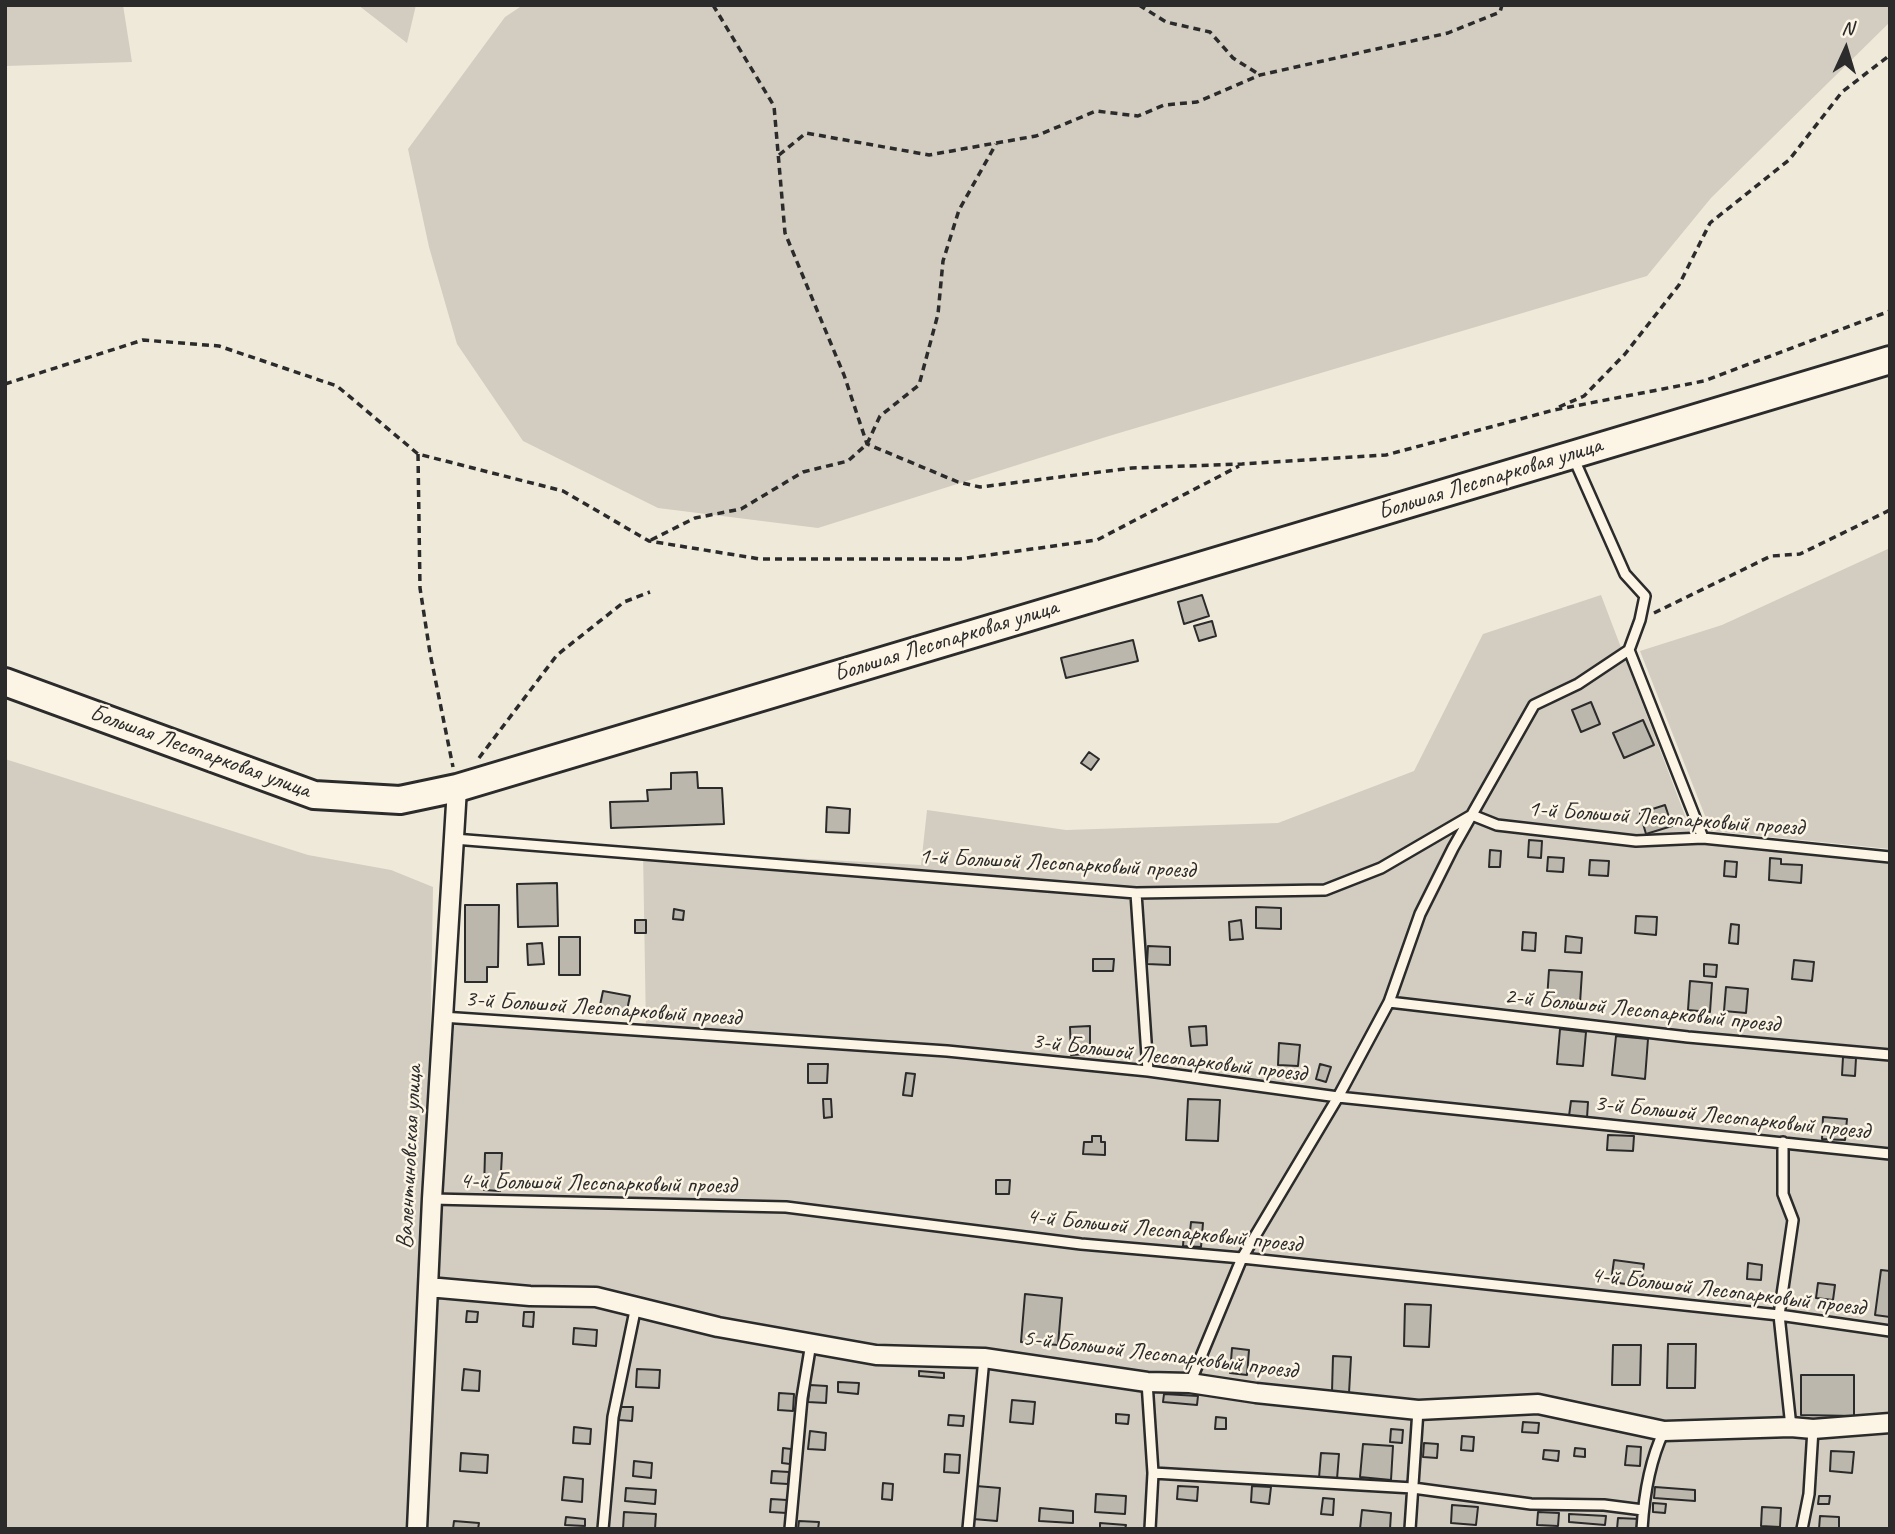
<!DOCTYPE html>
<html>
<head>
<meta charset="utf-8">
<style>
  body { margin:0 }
  #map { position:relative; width:1895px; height:1534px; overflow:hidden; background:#efe9da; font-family:Caveat,sans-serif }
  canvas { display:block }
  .frame { position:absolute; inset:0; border:7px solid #2b2b2b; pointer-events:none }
  .north { position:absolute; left:1811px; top:14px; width:70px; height:70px; -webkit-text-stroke:5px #fcf5e5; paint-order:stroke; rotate:4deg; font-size:19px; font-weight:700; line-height:28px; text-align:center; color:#2b2b2b }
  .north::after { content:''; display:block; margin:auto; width:24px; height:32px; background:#2b2b2b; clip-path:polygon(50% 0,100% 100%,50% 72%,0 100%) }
</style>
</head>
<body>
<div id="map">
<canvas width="1895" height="1534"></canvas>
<div class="frame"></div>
<div class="north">N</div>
</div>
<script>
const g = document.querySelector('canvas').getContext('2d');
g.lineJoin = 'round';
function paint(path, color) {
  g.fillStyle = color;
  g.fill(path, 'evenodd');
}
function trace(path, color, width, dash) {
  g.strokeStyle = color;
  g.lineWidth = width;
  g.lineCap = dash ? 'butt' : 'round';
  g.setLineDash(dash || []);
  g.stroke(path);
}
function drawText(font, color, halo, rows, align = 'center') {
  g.font = font + ' Caveat,sans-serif';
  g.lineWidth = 5;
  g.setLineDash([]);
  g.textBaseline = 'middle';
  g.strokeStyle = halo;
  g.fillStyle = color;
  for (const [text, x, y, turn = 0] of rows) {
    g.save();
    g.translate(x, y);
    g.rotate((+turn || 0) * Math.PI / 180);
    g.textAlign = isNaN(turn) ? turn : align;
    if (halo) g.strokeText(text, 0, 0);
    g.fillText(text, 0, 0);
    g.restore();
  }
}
paint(new Path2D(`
  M5 5H123L132 62 5 66Z
  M358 5H416L407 43Z
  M523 5H1890V22L1711 198 1647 276 1109 436 818 528 658 508 523 441 457 344 429 247 408 149 505 17Z
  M1890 548V849L1711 831 1640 651 1722 625Z
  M1601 595 1694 839 1890 860V1529H5V759L308 855 391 870 433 887 425 1378 455 1016 646 1029 643 850 921 865 927 810 1066 830 1278 823 1414 771 1483 634Z`), '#d2cdc0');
const building = new Path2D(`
  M1202 595 1209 616 1184 624 1178 602Z
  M1212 621 1216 636 1199 641 1194 626Z
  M1133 640 1138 661 1066 678 1061 658Z
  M1591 702 1600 724 1581 732 1572 710Z
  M1643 720 1654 745 1624 758 1613 733Z
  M1089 752 1099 759 1091 770 1081 763Z
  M697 772 698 788H722L724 824 611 828 610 802 648 801 647 790 671 789V773Z
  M1665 805 1672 826 1646 834 1640 813Z
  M827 807 850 809 849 833 826 832Z
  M1529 840 1542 841 1541 858 1528 857Z
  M1490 850 1501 851 1500 867H1489Z
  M1548 857 1564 858 1563 872 1547 871Z
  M1770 858 1781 859V864L1802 865 1801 883 1769 880Z
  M1590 860 1609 861 1608 876 1589 875Z
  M1725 861 1737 862 1736 877 1724 876Z
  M557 883 558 926 518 927 517 884Z
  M465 905H499L498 967H487V982H465Z
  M1256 907 1281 908V929L1256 928Z
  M674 909 684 911 683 920 673 919Z
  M1636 916 1657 917 1656 935 1635 933Z
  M635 920H646V933H635Z
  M1241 920 1243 939 1230 940 1229 922Z
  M1731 924 1739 925 1738 944 1729 943Z
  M1523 932 1536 933 1535 951 1522 950Z
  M1566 936 1582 938 1581 953 1565 952Z
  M559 937H580V975H559Z
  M542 943 544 964 528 965 527 944Z
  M1148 946 1170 947V965L1147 964Z
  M1093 959H1114L1113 971H1093Z
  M1794 960 1814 962 1812 981 1792 979Z
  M1704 964 1717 965 1716 977 1704 976Z
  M1549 970 1582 972 1580 1003 1547 1000Z
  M1690 981 1712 983 1710 1012 1688 1010Z
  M1726 987 1748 989 1746 1013 1724 1011Z
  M603 991 630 996 626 1015 599 1010Z
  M1090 1026V1054L1071 1055 1070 1027Z
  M1206 1026 1207 1045 1191 1046 1189 1027Z
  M1560 1029 1586 1032 1583 1066 1557 1064Z
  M1616 1036 1648 1039 1645 1079 1612 1075Z
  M1279 1043 1300 1045 1298 1066 1278 1065Z
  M1843 1057 1856 1058 1855 1076 1842 1075Z
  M808 1064H828L827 1083H808Z
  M1320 1064 1331 1067 1326 1082 1316 1079Z
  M906 1073 915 1074 912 1096 903 1095Z
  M823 1099H831L832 1117 824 1118Z
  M1188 1099 1220 1100 1218 1141 1186 1140Z
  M1571 1101 1588 1102 1587 1118 1569 1116Z
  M1823 1117 1847 1119 1845 1140 1822 1139Z
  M1608 1135 1634 1136 1633 1151 1607 1150Z
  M1092 1136H1101V1142H1105V1155L1083 1154 1084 1142H1092Z
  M485 1153H502L500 1191 484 1190Z
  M996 1180H1010L1009 1194H996Z
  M1191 1222 1203 1223 1201 1247 1183 1246 1184 1232H1190Z
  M1614 1260 1644 1264 1641 1286 1611 1282Z
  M1748 1263 1762 1265 1761 1280 1747 1279Z
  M1881 1270 1890 1271V1317L1875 1315Z
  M1818 1283 1835 1285 1833 1300 1816 1298Z
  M1025 1294 1062 1298 1058 1345 1021 1342Z
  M1405 1304 1431 1305 1429 1347 1404 1346Z
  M467 1311 478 1312 477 1322H466Z
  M524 1312H534L533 1327 523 1326Z
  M574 1328 597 1330 596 1346 573 1344Z
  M1668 1344H1696L1695 1388H1667Z
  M1613 1345H1641L1640 1385H1612Z
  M1232 1348 1249 1350 1247 1375 1230 1373Z
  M1333 1356 1351 1357 1349 1393 1332 1392Z
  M464 1369 480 1371 479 1391 462 1390Z
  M637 1369 660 1370 659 1388 636 1387Z
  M919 1371 944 1373V1378L919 1376Z
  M1801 1375H1854V1416L1801 1415Z
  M838 1382 859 1383 858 1394 838 1392Z
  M810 1385 827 1386 826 1403 808 1402Z
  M779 1393 794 1394 793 1411 778 1410Z
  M1164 1394 1198 1396 1197 1405 1163 1402Z
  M1012 1400 1035 1402 1033 1424 1010 1422Z
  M620 1407H633L632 1421 619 1420Z
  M1116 1414 1129 1415 1128 1424 1116 1423Z
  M949 1415 964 1416 963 1426 948 1425Z
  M1216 1417 1226 1418V1429H1215Z
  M1523 1422 1539 1423 1538 1433 1522 1432Z
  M574 1427 591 1429 590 1444 573 1443Z
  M1391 1429 1403 1430 1402 1443 1390 1442Z
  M810 1431 826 1433 825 1450 808 1449Z
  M1462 1436 1474 1437 1473 1451 1461 1450Z
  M1424 1443 1438 1444 1437 1458 1423 1457Z
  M1363 1444 1393 1446 1391 1480 1360 1477Z
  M1627 1446 1641 1447 1640 1466 1625 1465Z
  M783 1448 791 1449 790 1464 782 1463Z
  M1575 1448 1585 1449V1457L1574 1456Z
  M1544 1450 1559 1451 1558 1461 1543 1459Z
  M1831 1451 1854 1452 1852 1473 1830 1471Z
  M461 1453 488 1455 487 1473 460 1471Z
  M1321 1453 1339 1454 1337 1479 1319 1478Z
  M945 1454 960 1455 959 1473 944 1472Z
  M634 1461 652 1463 651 1478 633 1476Z
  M772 1471 789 1472 788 1484 771 1483Z
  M564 1477 583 1479 582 1502 562 1500Z
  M883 1483 893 1484 892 1500 882 1499Z
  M976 1486 1000 1488 997 1521 973 1519Z
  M1178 1486 1198 1487 1197 1501 1177 1499Z
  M1252 1486 1271 1487 1269 1504 1251 1502Z
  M1655 1487 1695 1490V1501L1654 1498Z
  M626 1488 656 1490 655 1504 625 1501Z
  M1096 1494 1126 1496 1125 1514 1095 1512Z
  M1819 1496H1830L1829 1504H1818Z
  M1323 1498 1334 1499 1333 1515 1321 1514Z
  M771 1499 787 1500V1513L770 1512Z
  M1653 1503 1666 1504 1665 1513 1653 1512Z
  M1452 1505 1478 1507 1476 1525 1451 1523Z
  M1762 1507 1781 1508 1780 1527 1761 1526Z
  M1040 1508 1073 1511V1523L1039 1521Z
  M1362 1510 1391 1513 1390 1529H1360Z
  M624 1512 656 1514 655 1529H623Z
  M1538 1512 1559 1513 1558 1526 1537 1525Z
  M1569 1514 1606 1516 1605 1525 1569 1522Z
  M1820 1516 1839 1517V1529H1819Z
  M566 1517 585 1519V1526L565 1525Z
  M1618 1518 1640 1519V1529H1617Z
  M454 1521 479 1523 478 1529H453Z
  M799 1521 819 1522 818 1529H798Z
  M1100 1523 1126 1525 1125 1529H1100Z`);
paint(building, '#bcb7ac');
trace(building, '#2b2b2b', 2);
const lane = new Path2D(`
  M1629 650 1703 838
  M454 839 1136 893 1325 890 1381 868 1472 815 1497 825 1636 841 1703 838 1890 857
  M1136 893 1148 1071
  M1389 1002 1688 1037 1890 1055
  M442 1017 947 1051 1148 1071 1338 1097 1890 1154
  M1783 1142V1194L1793 1220 1779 1315 1791 1427
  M432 1199 786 1207 1081 1244 1242 1258 1779 1315 1890 1331
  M1147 1382 1153 1473 1150 1529
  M1190 1383 1242 1258 1338 1097 1389 1002 1420 914 1453 848 1534 705 1578 684 1629 650 1640 620 1645 596 1625 574 1574 459
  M1153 1473 1413 1488 1531 1504 1604 1505 1643 1510
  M603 1529 613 1417 636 1306
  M790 1529 802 1398 811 1343
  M968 1529 984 1358
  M1410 1529 1418 1410
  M1642 1529C1644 1496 1650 1460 1664 1431
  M1802 1529 1809 1494 1813 1429`);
const street = new Path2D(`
  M428 1287 530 1296 596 1297 718 1327 876 1355 984 1358 1147 1382 1190 1383 1256 1393 1418 1410 1538 1404 1664 1431 1791 1427 1813 1429 1890 1423
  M417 1529 432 1199 457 788`);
const secondary = new Path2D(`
  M5 682 314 795 400 800 457 788 1890 360`);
trace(lane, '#2b2b2b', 14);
trace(street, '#2b2b2b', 23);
trace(secondary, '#2b2b2b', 32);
trace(new Path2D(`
  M713 5 774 106 785 233 844 375 867 444 958 482 980 487 1132 468 1242 464 1386 455 1554 410 1704 381 1890 311
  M1139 5 1166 22 1210 32 1233 58 1260 75
  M779 155 806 133 929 155 996 143 1036 136 1096 111 1138 116 1164 105 1197 102 1260 75 1448 33 1500 12 1502 5
  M5 384 143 340 219 346 337 386 418 454 563 491 649 541 760 559H960L1097 540 1239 466
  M1559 407 1584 396 1625 354 1679 285 1710 223 1789 160 1842 92 1890 55
  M418 454 420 588 430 653 453 767
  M651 540 695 518 741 509 803 472 848 461 867 444 880 416 919 385 938 314 943 261 959 210 996 144
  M1654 613 1771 556 1800 554 1890 510
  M479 758 557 655 624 602 650 592`), '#2b2b2b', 3.5, [7, 5]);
trace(lane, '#fcf5e5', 9);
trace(street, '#fcf5e5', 18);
trace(secondary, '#fcf5e5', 26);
drawText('24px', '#2b2b2b', '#fcf5e5', [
  ["Большая Лесопарковая улица",1490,479,-17],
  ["Большая Лесопарковая улица",946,641,-17],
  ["Большая Лесопарковая улица",200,752,20],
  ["1-й Большой Лесопарковый проезд",1666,819,4],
  ["1-й Большой Лесопарковый проезд",1057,864,3],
  ["3-й Большой Лесопарковый проезд",603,1009,4],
  ["2-й Большой Лесопарковый проезд",1642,1011,6],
  ["3-й Большой Лесопарковый проезд",1169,1058,7],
  ["3-й Большой Лесопарковый проезд",1732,1118,6],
  ["Валентиновская улица",410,1157,-87],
  ["4-й Большой Лесопарковый проезд",598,1184,1],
  ["4-й Большой Лесопарковый проезд",1164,1231,6],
  ["4-й Большой Лесопарковый проезд",1728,1292,7],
  ["5-й Большой Лесопарковый проезд",1160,1355,7]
]);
</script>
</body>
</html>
